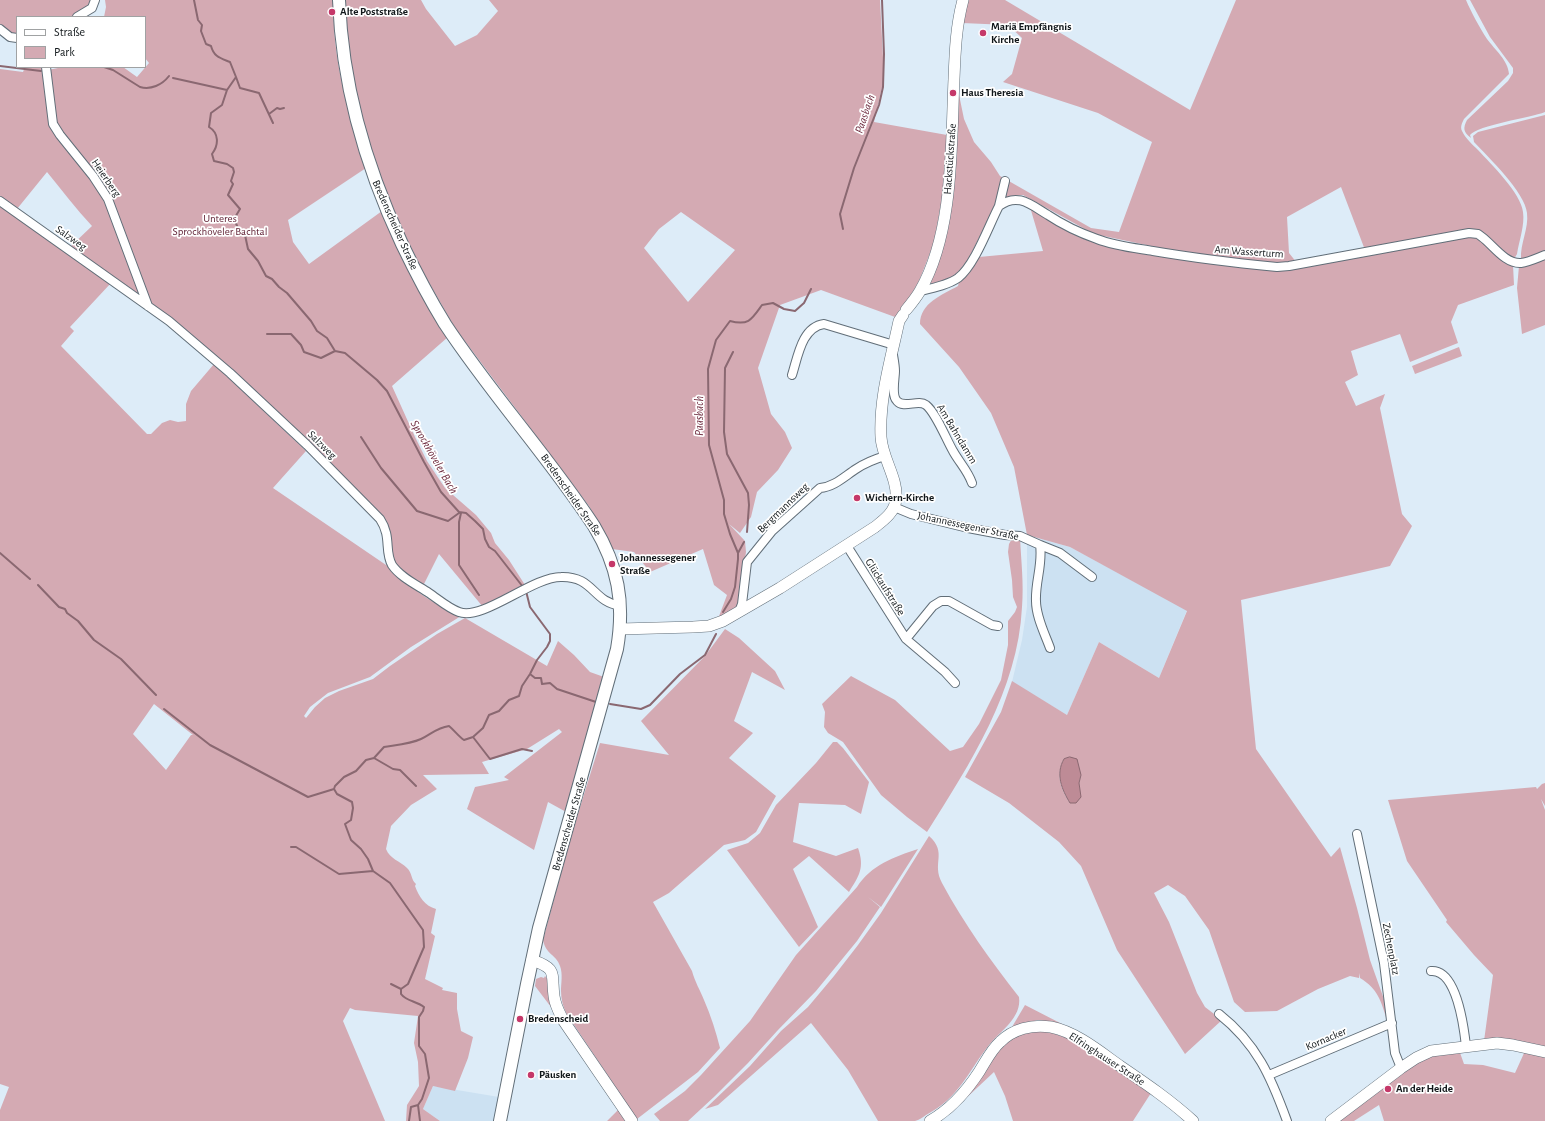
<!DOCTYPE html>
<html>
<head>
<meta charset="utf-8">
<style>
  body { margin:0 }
  #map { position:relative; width:1545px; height:1121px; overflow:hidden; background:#ddecf8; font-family:"Alegreya Sans",sans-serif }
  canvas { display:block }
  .legend { position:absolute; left:16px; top:16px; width:130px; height:52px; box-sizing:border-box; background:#fff; border:1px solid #a0a2a3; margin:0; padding:5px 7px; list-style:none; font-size:12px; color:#11171a }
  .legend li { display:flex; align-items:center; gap:8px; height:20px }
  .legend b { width:20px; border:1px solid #a0a2a3 }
</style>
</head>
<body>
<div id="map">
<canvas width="1545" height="1121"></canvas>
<ul class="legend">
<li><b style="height:5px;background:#fff"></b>Straße</li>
<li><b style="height:11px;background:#d4aab3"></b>Park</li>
</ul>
</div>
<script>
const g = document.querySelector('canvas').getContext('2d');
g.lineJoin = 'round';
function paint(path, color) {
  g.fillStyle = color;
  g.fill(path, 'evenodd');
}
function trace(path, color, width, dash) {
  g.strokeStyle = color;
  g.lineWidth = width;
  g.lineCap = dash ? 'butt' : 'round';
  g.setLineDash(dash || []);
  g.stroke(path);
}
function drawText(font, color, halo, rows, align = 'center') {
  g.font = font + ' "Alegreya Sans",sans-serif';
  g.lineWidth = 3.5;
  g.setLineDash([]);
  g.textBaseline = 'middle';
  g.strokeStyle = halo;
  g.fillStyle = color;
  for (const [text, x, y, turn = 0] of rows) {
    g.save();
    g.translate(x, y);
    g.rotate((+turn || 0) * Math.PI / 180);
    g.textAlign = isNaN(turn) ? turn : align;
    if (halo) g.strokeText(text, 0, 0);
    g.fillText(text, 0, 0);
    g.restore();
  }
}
paint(new Path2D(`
  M1027 535 1070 547 1187 610 1159 678 1099 642 1067 715 1012 682 1022 640 1027 607Z
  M433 1086 499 1097 494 1121H440L423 1109Z`), '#cce1f2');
paint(new Path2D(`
  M0 0H91L85 10 74 17H17V36L0 26Z
  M105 0H334C331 57 349 114 366 168L288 220 293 242 309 264 382 211 411 274 427 305 448 337 392 386 415 437 427 461 445 488 476 515 491 533 495 543 509 560 525 585 521 586V588L483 607 439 554 423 586 402 571 396 564 393 557 387 524 185 332 148 301 118 220 53 124 48 70 63 67H123L137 77 149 63 145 58V17H104L106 7Z
  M346 0H421L426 9 455 46 477 35 498 11 489 0H880L883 57V83L874 122 947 135 943 193 934 243 919 281 907 302 895 317 821 290 780 305 758 368 771 414 785 432 792 448 778 470 757 492 751 517 740 533 729 524 745 541 746 552 738 609 718 619 727 595 714 585 703 549 650 572 634 552 612 549 589 506 455 328 424 274 391 206 377 172 361 120 346 44ZM681 212 735 250 688 302 644 248 659 229Z
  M965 0H1005L1190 110 1236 0H1466C1471 12 1480 28 1487 39 1495 50 1508 60 1509 74L1464 119C1462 123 1460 127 1462 131 1465 138 1473 145 1478 150 1491 164 1521 193 1523 212 1525 225 1519 241 1517 254L1514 259 1505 254 1474 231 1365 250 1341 187 1287 217 1289 253 1297 263 1282 264 1194 255 1094 234 1023 195 1010 196 996 203 968 260 955 276 932 284 930 282 931 278 941 254 957 85 964 119 974 142 991 162 1000 176 1091 228 1119 232 1152 142 1098 113 1003 82 1012 74 1022 38 1008 25 962 23Z
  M1470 0H1545V112C1530 118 1478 125 1470 135L1471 138C1463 132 1463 128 1467 120L1508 81 1513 73V68L1490 37Z
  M25 67H45L52 125 108 200 144 298 71 246 92 226C76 209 62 190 47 172L17 209 0 196V69L23 72Z
  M1545 115V253L1521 259C1520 244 1529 228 1527 213 1525 192 1488 157 1474 142L1473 136 1478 132Z
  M0 204 111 283 70 327 74 331 61 346 147 434H151L162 423 170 420 178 422 186 421V404L191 391 214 364 306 451 273 488 389 567C409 586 434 606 461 616L411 647 370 677 328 693 310 707 304 716 306 718 315 707 325 698 339 691 373 679 390 666 437 634 465 618 547 666 558 641 574 655 590 672 604 677 568 813 548 802 534 850 467 809 475 787 509 780 504 777 562 732 559 729 527 749 482 762 489 774 423 775 437 789 411 805 391 826 386 849C390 859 400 861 407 868 412 872 411 880 416 884L415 886C419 897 425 906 436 909L431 933 435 936 425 979 443 988 442 990 457 993V1009L461 1031 473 1037 468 1058 455 1091 433 1086 423 1109 440 1121H406L407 1105 419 1086 418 1062 414 1043 418 1016 355 1010 350 1008 343 1021 385 1121H0V1110L9 1087 0 1084ZM154 704 193 735H191L166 770 133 734Z
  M1030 207 1092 240 1271 270 1470 235 1483 242 1513 265 1514 285 1458 305 1451 322 1458 343 1410 362 1400 334 1351 351 1358 375 1345 382 1356 406 1385 394 1380 408 1402 514 1412 526 1390 566 1241 600 1256 749 1331 857 1340 847 1357 908 1370 960 1385 1002 1387 1020C1381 1001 1378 989 1360 978L1359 973V978L1350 976 1318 989 1277 1011 1245 1012 1234 1002 1209 930 1185 896 1168 885 1154 893 1169 922 1197 993 1205 1007 1222 1020 1185 1054 1117 950 1081 866 1059 842 1009 803 965 777 1001 712 1012 681 1067 715 1099 642 1159 678 1187 611 1070 547 1027 535 1014 467 991 413 959 367 920 324C920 303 942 295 958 286L959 282 979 257 1043 251ZM1064 759 1081 775 1079 783 1080 797 1070 803C1061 790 1055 774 1064 759Z
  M1545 258V325L1522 334 1517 288 1519 266Z
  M1459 347 1462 356 1415 374 1412 366Z
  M1013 537H1020C1021 560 1024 584 1022 607 1018 690 970 764 927 832L907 817 881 795 843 742 828 733 824 727 825 712 822 704 851 676 895 700 950 751 963 747 979 724 1001 680 1008 645V621L1015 612 1017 607 1013 597 1012 580 1008 552 1009 544Z
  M725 629 739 638 775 671 785 690 752 672 734 721 753 733 729 758 776 796 756 832 745 840 724 845 669 893 653 902 692 971C695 982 700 990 704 1000 711 1016 716 1032 720 1048L698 1072 637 1119 566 1013C563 1006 561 999 561 991 561 983 563 974 560 966 556 954 546 955 543 940L571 836 600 743 669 755 641 721 705 656Z
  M833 742H837L843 748 869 782 861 814 845 805 799 803 793 842 836 856 858 848C865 868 859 876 849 892L809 856 793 869 818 927 799 947 727 850 748 843 760 833 776 805 816 763Z
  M1545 783V806L1541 799 1545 810V1050L1484 1041 1493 975 1474 955 1446 922 1447 920 1407 861 1388 800 1536 787 1537 789 1542 784Z
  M929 836C948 853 931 863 942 883 964 924 991 961 1019 997 1022 1018 1000 1031 989 1045 967 1073 960 1097 926 1115 923 1117 919 1120 915 1121 907 1121 887 1121 878 1121L848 1070 811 1023 718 1105 705 1109 750 1066 781 1031 808 1007 834 976 858 945 881 913Z
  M918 849 881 907 868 897 880 907 857 941 816 991 778 1030 748 1063 715 1096 708 1085 715 1096 688 1121H660L654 1114 685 1091 701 1075 750 1021 796 955 857 887C871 865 894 857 918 849Z
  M545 976 548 980 554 1011 535 986 536 979 541 977 544 978Z
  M1025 1005 1062 1024 1038 1020 1026 1023 1012 1027Z
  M1037 1031 1050 1032 1072 1040 1087 1049 1151 1093 1133 1121H1013L1005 1096 994 1072 963 1101C975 1085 995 1050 1010 1040 1019 1034 1027 1033 1037 1031Z
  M1459 1050 1464 1064 1483 1065 1515 1073 1525 1051 1545 1056V1121H1384L1379 1105 1354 1121H1338L1414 1065 1436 1054Z
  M619 1109 626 1121H607Z`), '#d4aab3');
const water = new Path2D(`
  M1070 757 1077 759 1081 775 1079 783 1081 797 1076 803H1070C1062 790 1055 774 1064 759Z`);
paint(water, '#be8b96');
trace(water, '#8a6871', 1);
trace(new Path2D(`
  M194 0 198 20 202 25 201 31 206 44 211 46C214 57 220 58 230 62L236 77 227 90 222 105 211 113 209 127C219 133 219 145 212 154L214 161 227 164 233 168 234 172 231 181 233 184 228 195 240 209 234 219 238 228 245 235 248 249 258 261 266 276 272 279 279 287 287 293 311 321 317 331 327 338 335 351 345 353 377 380 387 391 424 462 441 492 459 512 466 513 475 521 483 529 485 539 489 547 495 551 523 587
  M0 66 41 71
  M104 67 113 70 140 87C151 90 162 85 169 76
  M236 77 240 88 259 93 273 123
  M173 78 227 90
  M269 114 277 108 280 109 284 108
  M843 229 840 214 843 204 854 168 879 105 883 87 884 54 882 0
  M267 334H291L301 345 304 352 321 358 335 351
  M733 352 725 368 724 432 727 454 748 493 749 505 747 532
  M361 437 381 468 417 511 448 521 459 513
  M461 513 459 522V565L479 595
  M0 553 30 579
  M738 553 744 542
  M38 585 59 607 65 609 67 613 78 621 94 640 121 659 156 695
  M723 612 731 599 735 587 738 559V553L730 534 724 514V500L709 445 708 369 716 340 730 321C749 326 752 319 762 305L773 303 784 309 795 311 804 303 811 289
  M530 674 535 678H541L542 684 550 683 557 689 596 702
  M610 704 641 709 650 705 680 674 705 655 716 634
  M164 709 210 745 308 797 334 789
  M473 737 490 759 522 749 532 751
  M374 758 393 769 400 770 416 786
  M291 847H296L339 874 373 871
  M391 984 401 989
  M409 1121 411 1107 418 1105
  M420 1121 418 1105 422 1099 429 1078 425 1054 419 1046V1017L423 1011 424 1007C416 1001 406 1001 401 994V989L408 984 424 947 423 930 390 883 373 871 368 859 361 849 351 840 345 824 351 820 353 808 352 802 337 794 334 789 335 786 344 777 356 771 366 760 374 758 384 747C396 745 410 744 421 739 432 734 436 728 449 726 455 731 458 736 464 740L473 737 483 728 489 715 499 711 509 700 519 696 522 686 530 674 537 660 547 647 550 641V634L530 607 526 591`), '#8a6871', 2);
const street = new Path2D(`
  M77 17 92 8 95 0
  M0 29 10 37 17 38
  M46 67 53 124 60 135 93 176 108 199 148 306
  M0 201 169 321 230 373 307 445 380 519C392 537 384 551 392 565 400 577 417 585 429 593 438 599 448 608 459 612 483 621 532 577 561 577 594 576 592 602 621 606
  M999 206 1005 181
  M920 291C933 288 948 285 958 278 975 265 989 225 999 206 1018 192 1031 205 1048 215 1063 225 1080 233 1097 239 1115 246 1135 248 1153 251 1194 258 1236 263 1277 267L1289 266 1469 233 1478 234 1482 237C1493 245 1505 264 1521 263 1529 262 1537 258 1545 255
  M893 355C894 361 895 366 895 371 895 379 891 395 897 401 904 409 918 399 926 405 936 413 946 439 953 451 959 462 968 471 972 483
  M792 375C798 356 802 327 824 324L894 345
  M894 507 911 514 968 528 1005 535 1020 536 1040 545C1043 564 1035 582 1036 601 1036 617 1045 634 1050 648
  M1040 545 1060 553 1092 577
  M847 546 906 639 945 672 955 683
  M739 612 742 604 747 562 772 531 820 488C834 487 845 476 856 469 865 463 875 459 885 456
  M906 639 933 606 941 601H949L992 625 998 626
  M1357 834 1384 963 1395 1053 1401 1068
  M1431 971C1457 969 1464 1028 1466 1046
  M1219 1014C1257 1044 1271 1077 1287 1121
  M1269 1075 1392 1023`);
const secondary = new Path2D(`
  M906 310C911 304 916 298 920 291 954 232 951 145 954 79 955 52 956 26 963 0
  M620 629 693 627 709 626 723 621 780 588 875 527C884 520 895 512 896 499 898 478 882 458 881 437 879 398 891 359 899 321L903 315
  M532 960C558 969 551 973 554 996 555 1005 559 1012 563 1020L632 1121
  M930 1121C951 1109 966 1092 979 1072 986 1061 991 1050 1000 1042 1013 1029 1032 1024 1051 1027 1076 1032 1099 1051 1120 1066 1145 1083 1170 1100 1193 1121
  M1331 1121 1401 1068 1416 1058 1431 1051 1497 1043 1513 1045 1545 1052`);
const primary = new Path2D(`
  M339 0C342 86 366 167 402 244 415 271 429 298 445 324 491 394 548 456 594 526 618 566 625 602 617 649L539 928 527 984 500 1121`);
trace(street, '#616e78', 10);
trace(secondary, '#616e78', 12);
trace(primary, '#616e78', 14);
trace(street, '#fff', 8);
trace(secondary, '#fff', 11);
trace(primary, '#fff', 12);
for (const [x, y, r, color] of [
  [332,12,4,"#c53869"],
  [983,33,4,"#c53869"],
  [953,93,4,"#c53869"],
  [857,498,4,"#c53869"],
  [612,564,4,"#c53869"],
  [520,1019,4,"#c53869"],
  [531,1075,4,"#c53869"],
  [1388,1089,4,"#c53869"]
]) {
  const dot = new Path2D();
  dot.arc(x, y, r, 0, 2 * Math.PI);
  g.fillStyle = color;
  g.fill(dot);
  trace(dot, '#fff', 1.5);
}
drawText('bold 11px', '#11171a', '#fff', [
  ["Alte Poststraße",340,12],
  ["Mariä Empfängnis",991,27],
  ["Kirche",991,40],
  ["Haus Theresia",961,93],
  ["Wichern-Kirche",865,498],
  ["Johannessegener",620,558],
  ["Straße",620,571],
  ["Bredenscheid",528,1019],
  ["Päusken",539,1075],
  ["An der Heide",1396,1089]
], 'left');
drawText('11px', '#11171a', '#fff', [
  ["Hackstückstraße",950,159,-86],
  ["Heierberg",106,178,56],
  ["Bredenscheider Straße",395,225,66],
  ["Salzweg",71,238,35],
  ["Am Wasserturm",1249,252,4],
  ["Am Bahndamm",957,434,59],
  ["Salzweg",322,445,45],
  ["Bredenscheider Straße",571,495,55],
  ["Bergmannsweg",783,508,-44],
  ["Johannessegener Straße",968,526,12],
  ["Glückaufstraße",885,587,58],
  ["Bredenscheider Straße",569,824,-74],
  ["Zechenplatz",1391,949,79],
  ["Kornacker",1326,1039,-23],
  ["Elfringhauser Straße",1107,1059,33]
]);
drawText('11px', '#5c1c30', '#fff', [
  ["Unteres",220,219],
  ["Sprockhöveler Bachtal",220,232]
]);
drawText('italic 12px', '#6f2e41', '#fff', [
  ["Paasbach",865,114,-71],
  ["Paasbach",699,416,-90],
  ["Sprockhöveler Bach",434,457,60]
]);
</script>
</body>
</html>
